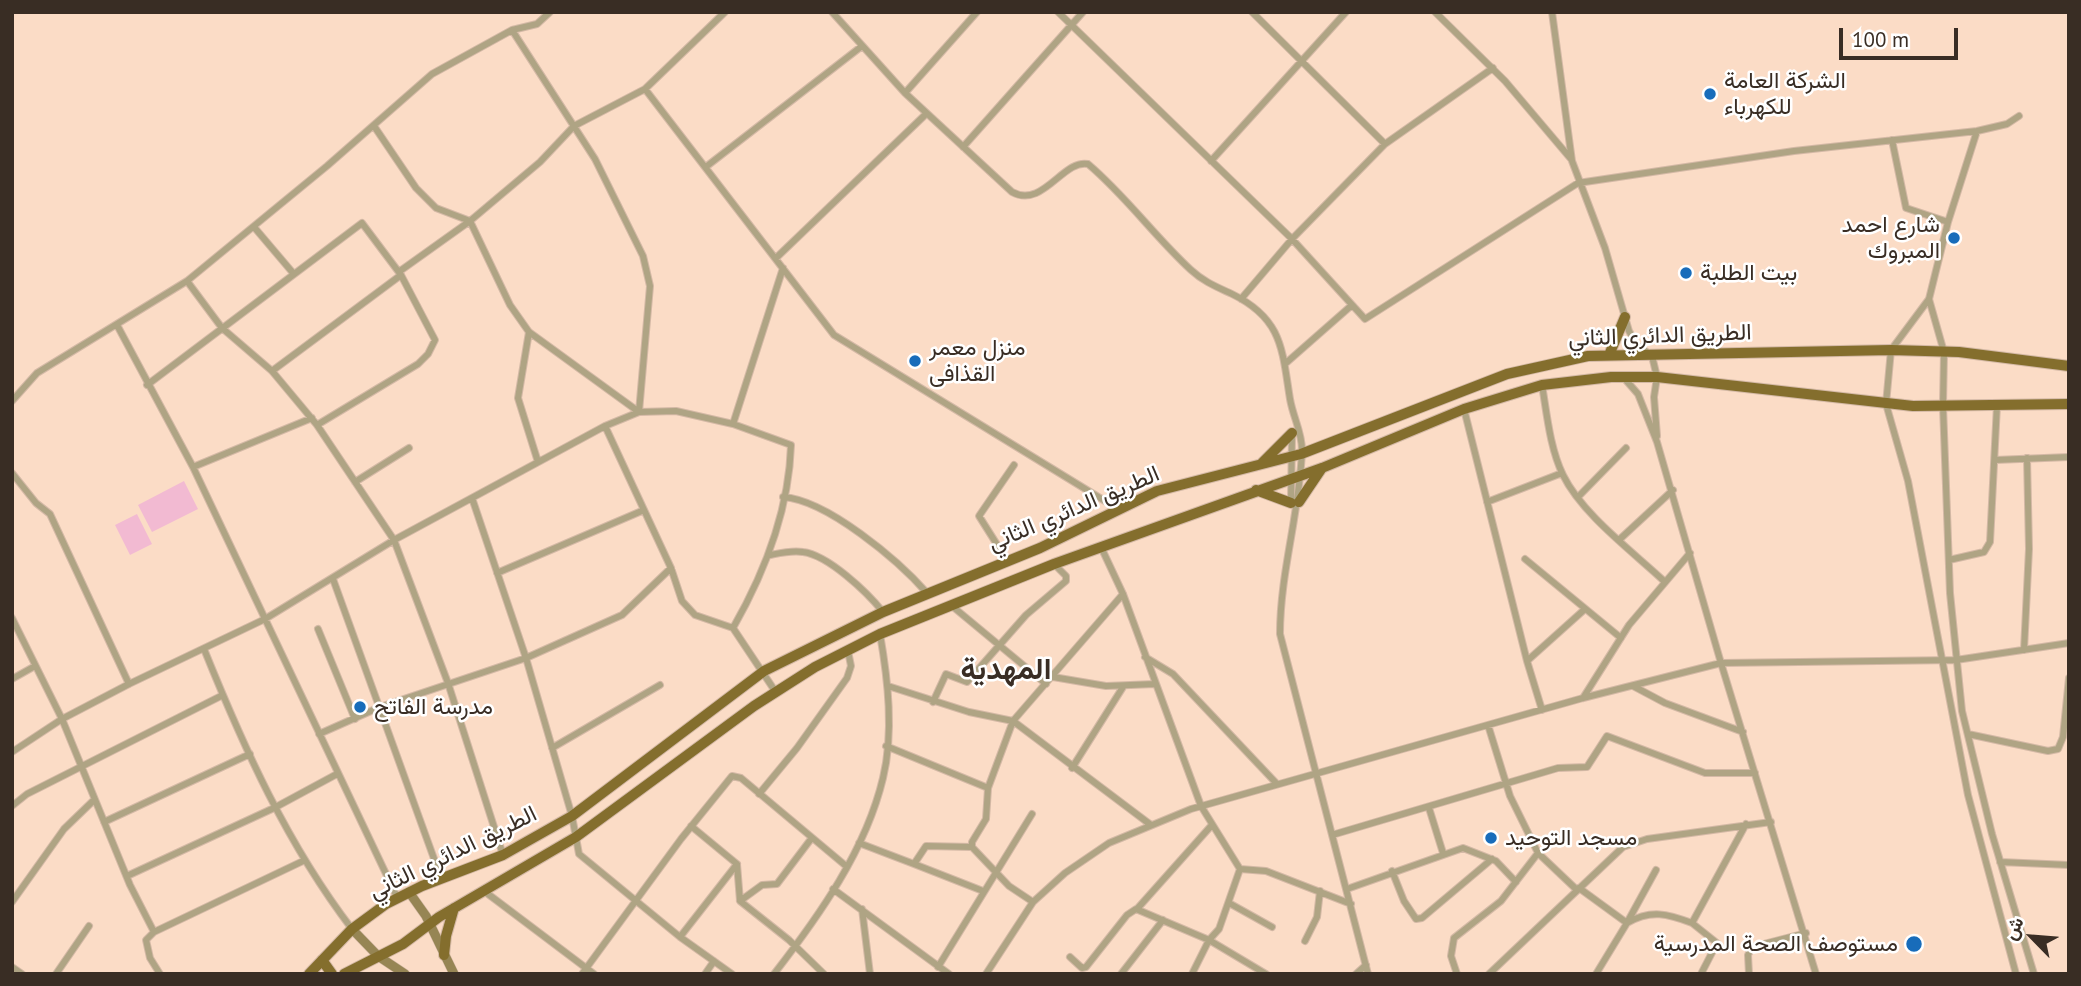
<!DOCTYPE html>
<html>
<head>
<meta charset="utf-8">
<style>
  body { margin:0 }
  #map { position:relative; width:2081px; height:986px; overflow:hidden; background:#fbdcc6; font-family:"PT Sans",Vazirmatn,sans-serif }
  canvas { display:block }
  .frame { position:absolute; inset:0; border:14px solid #392d24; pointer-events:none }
  .north { position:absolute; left:1997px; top:902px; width:70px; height:70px; -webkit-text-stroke:5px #fff; paint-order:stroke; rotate:295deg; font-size:19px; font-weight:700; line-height:28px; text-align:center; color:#392d24 }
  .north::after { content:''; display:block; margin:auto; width:24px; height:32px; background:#392d24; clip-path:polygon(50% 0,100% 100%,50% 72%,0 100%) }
  .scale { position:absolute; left:1839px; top:28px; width:119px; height:32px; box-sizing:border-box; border:4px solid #392d24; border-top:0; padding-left:9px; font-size:21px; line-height:24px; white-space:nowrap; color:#392d24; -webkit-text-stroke:5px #fff; paint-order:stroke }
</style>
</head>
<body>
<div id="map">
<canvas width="2081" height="986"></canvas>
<div class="frame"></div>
<div class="north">ش</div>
<div class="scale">100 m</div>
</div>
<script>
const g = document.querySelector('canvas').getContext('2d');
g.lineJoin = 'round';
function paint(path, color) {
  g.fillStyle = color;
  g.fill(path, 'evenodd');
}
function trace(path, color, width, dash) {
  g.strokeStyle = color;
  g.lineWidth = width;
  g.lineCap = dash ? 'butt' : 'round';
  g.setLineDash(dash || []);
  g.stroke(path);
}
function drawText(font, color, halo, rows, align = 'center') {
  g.font = font + ' "PT Sans",Vazirmatn,sans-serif';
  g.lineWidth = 5;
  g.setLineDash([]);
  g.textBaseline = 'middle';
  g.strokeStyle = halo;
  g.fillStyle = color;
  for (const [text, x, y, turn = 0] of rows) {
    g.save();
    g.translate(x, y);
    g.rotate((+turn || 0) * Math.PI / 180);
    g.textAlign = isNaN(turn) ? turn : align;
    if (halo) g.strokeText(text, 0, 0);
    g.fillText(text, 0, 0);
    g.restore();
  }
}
paint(new Path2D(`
  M184 481 198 509 152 532 138 505Z
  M137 514 152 544 130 555 115 525Z`), '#f2bad2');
const street = new Path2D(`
  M832 12 905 93 1012 192C1043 209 1063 159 1088 164 1126 196 1155 237 1191 270 1204 282 1217 287 1232 294 1283 319 1282 350 1290 399 1293 417 1302 432 1302 450 1300 512 1280 572 1280 634L1368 974
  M1058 12 1292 239 1365 319 1578 183 1794 151 1977 131 2007 124 2019 116
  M1252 12 1385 144 1493 68
  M1435 12 1505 81 1571 159
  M1552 12 1572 161 1605 248 1629 331 1637 345 1652 356 1657 377 1654 397 1657 436
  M645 89 725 12
  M905 93 977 12
  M374 126 416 188 436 208 470 221 540 162 574 126 645 89 834 335 1118 509
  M1977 131 1948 222 1929 299 1891 350 1886 404 1908 481 1968 795 2016 974
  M1892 140 1906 208 1948 222
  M963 147 1083 12
  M1211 161 1346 12
  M707 166 862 46
  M254 227 293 273
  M776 258 926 114
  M400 271 470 221 510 305 529 332 639 412 676 411 733 424 791 445C789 511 765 572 733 628
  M187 281 222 328 272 371 317 425 394 540 448 683 503 855
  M1241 299 1292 239 1385 144
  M1929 299 1944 352 1943 406 1950 593 1962 711 1992 834 2034 974
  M117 325 193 467 397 897
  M529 332 518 398 538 462
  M1286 363 1352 305
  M1624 378 1638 394 1657 442 1721 663 1816 974
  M147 385 362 223 401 275 272 371
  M1542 385C1547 415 1550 448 1563 475 1582 514 1632 551 1664 581
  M12 401 37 373 187 281 327 166 432 74 512 30 537 24 550 12
  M1464 409 1527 661
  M733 424 783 268
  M317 425 418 364 428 354 435 340 401 275
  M605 426 671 568 682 601 695 615 733 628 775 691
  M1995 460 2069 457
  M193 467 312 418
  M12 473 36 503 50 514 129 684
  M355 482 409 448
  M783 497C827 500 898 560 927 593
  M1578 497 1626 448
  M472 498 526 658 572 816 579 854 680 937 732 974
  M1487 502 1562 473
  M1291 503 1292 434
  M1620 539 1673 490
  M1101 547 1123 594 1201 806 1240 869 1219 929 1209 940 1192 974
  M770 555C780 553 792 550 803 552 828 555 867 592 883 612
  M1525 559 1621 638
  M1949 560 1984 552 1990 542 1997 405
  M1008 562 979 516 1014 465
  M497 573 644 510
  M333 579 441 878
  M952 606 1046 684
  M12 618 62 719 130 885 154 932 146 940 150 958 160 974
  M318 629 355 719
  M204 649C244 748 287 844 352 929
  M2024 650 2029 549 2027 458
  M1145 657 1173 674 1277 784
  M1053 677 1106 686 1155 684
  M12 679 35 666
  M888 686 969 712 1013 721 1151 825
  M1633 686 1665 703 1743 732
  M1583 698 1629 625 1690 553
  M933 702 946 674 967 682 1026 615 1066 581V576L1054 564
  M1542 710 1527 661 1585 609
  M319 734 380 707 526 658 622 615 671 568
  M1968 734 2048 751 2058 749 2063 737 2069 678
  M886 746 988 788
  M552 748 660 685
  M12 752 62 719 129 684 265 619 394 540 605 426 639 412 650 286 643 256 595 159 512 30
  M1072 768 1123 687
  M759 794 797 748 847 678 851 666 848 651
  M12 806 27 794 223 695
  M1429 808 1443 853
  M104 822 250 754
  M691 826 737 864 740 901 789 940 824 974
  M1332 835 1558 768 1587 767 1607 736 1705 773H1755
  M859 843 914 864 926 846 972 847
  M1538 853 1577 890
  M2000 862 2069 865
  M914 864 983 891
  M1240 869 1266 871 1351 904
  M1392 871 1404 901 1416 919 1422 918 1492 859
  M127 876 274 808 337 774
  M1579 888 1627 923 1596 974
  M833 889 949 974
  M1347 889 1463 848 1496 861 1516 882
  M484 891 594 974
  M740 901 762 885 777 884 811 839
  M12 902 64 829 94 800
  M1033 902 1009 886 972 847V842L986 819 988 788 1013 721 1123 594
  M1229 903 1272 927
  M862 909 870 974
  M1137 909 1211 826
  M1628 921 1656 870
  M1627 923C1651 909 1668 914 1692 923
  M154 932 303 861
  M680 937 737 864
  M1305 941 1317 917 1320 891
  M1070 957 1082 968 1086 967 1127 915 1136 909 1209 940 1266 974
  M12 967 22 974
  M938 967 1032 814
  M56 974 89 926
  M582 974 681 839 732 776 741 778 846 866
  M705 974 714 961
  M774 974C819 916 866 850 883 778 894 733 888 680 880 634
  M986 974 1033 902 1065 873 1109 843 1191 809 1583 698 1721 663 1956 660 2069 643
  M1121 974 1163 920
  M1356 974 1366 965
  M1457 974 1451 956 1454 938 1501 901 1538 853 1510 796 1488 725
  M1489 974 1623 847 1647 839 1771 822
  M1701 974 1717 943 1692 923 1746 824
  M1749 974 1748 955 1752 947 1806 933`);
const secondary = new Path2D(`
  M409 892 426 916 454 974
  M352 929 378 956 405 974`);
const primary = new Path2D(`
  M1609 355 1625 317
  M1262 463 1292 433
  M1256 490 1291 503
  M1299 502 1322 468
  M444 955 446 936 454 908
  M322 960 332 974
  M309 974 352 929 386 904 422 886 503 855 572 816 764 671 883 612 1040 548 1157 491 1301 454 1507 374 1588 356 1891 350 1959 352 2069 366
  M344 974 403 944 439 917 576 837 754 706 815 667 880 634 1054 564 1322 468 1464 409 1542 385 1611 377H1657L1913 406 2069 404`);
trace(street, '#d4b9a6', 8);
trace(secondary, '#d4b9a6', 10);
trace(primary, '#d4b9a6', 12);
trace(street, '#afa484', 6);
trace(secondary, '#968554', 9);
trace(primary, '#846e2d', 10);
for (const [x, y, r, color] of [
  [1710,94,7,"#186cba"],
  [1954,238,7,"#186cba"],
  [1686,273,7,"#186cba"],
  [915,361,7,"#186cba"],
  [360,707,7,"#186cba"],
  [1491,838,7,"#186cba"],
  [1914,944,9,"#186cba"]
]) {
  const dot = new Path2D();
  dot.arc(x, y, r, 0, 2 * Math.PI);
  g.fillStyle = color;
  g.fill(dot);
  trace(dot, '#fff', 2.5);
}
drawText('23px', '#392d24', '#fff', [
  ["الشركة العامة",1724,81],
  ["للكهرباء",1724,107],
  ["شارع احمد",1940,225,"right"],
  ["المبروك",1940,251,"right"],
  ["بيت الطلبة",1700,273],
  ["منزل معمر",929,348],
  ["القذافى",929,374],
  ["مدرسة الفاتح",374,707],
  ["مسجد التوحيد",1505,838],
  ["مستوصف الصحة المدرسية",1898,944,"right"]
], 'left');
drawText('23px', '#392d24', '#fff', [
  ["الطريق الدائري الثاني",1660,336,-2],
  ["الطريق الدائري الثاني",1074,509,-23],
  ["الطريق الدائري الثاني",453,853,-26]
]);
drawText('bold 30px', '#392d24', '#fff', [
  ["المهدية",1006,670]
]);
</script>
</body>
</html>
